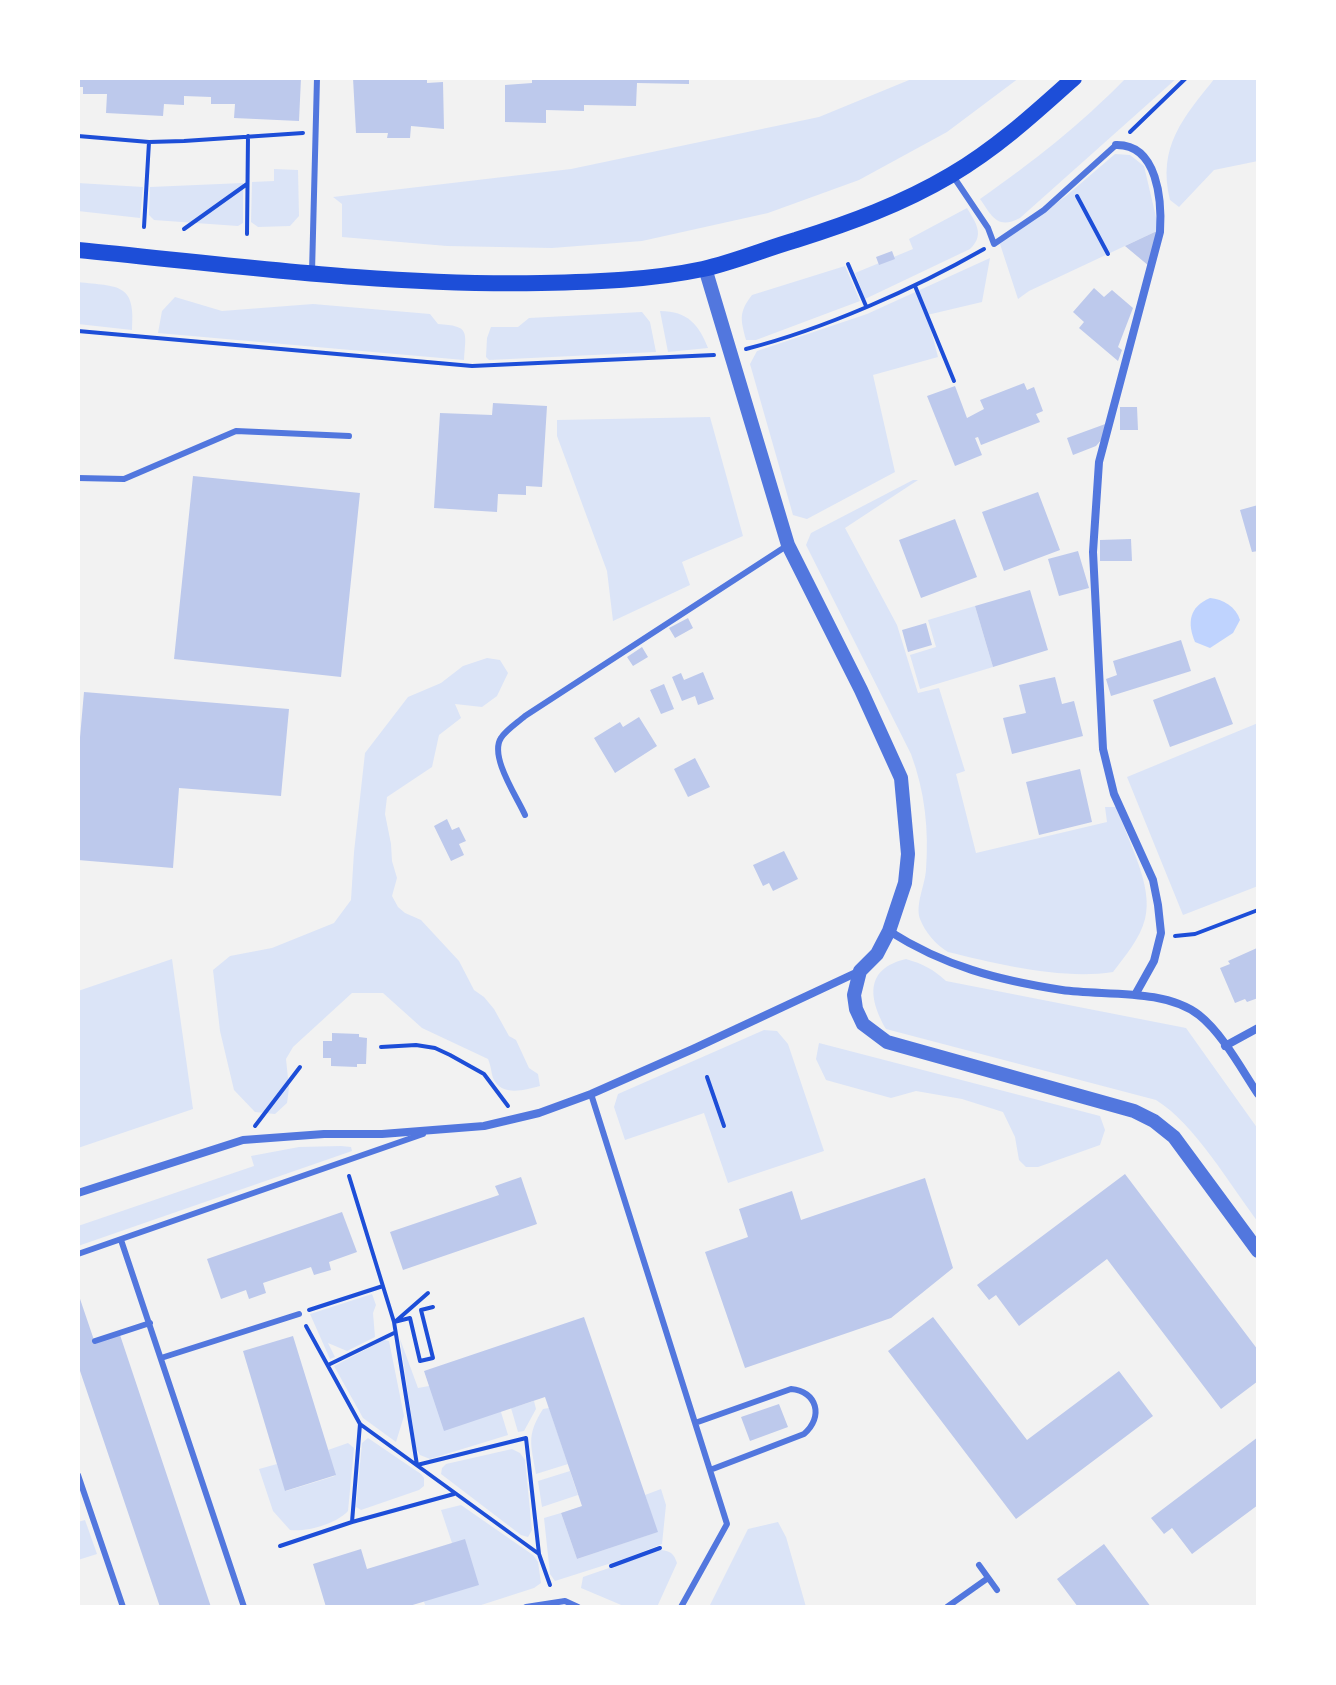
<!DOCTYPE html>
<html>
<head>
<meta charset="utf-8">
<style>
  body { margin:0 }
  #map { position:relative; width:1336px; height:1685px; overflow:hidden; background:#f2f2f2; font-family:"Roboto Condensed",sans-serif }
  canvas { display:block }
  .frame { position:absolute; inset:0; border:80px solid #fff; pointer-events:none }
</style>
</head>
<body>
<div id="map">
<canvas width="1336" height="1685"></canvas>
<div class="frame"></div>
</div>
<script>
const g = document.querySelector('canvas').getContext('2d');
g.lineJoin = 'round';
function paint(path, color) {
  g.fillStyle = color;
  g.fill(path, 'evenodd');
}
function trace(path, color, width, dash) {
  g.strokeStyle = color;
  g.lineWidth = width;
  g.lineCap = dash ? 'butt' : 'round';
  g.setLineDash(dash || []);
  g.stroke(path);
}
paint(new Path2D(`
  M914 78H1019L947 132 859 180 768 213 642 241 552 248 447 246 342 237V204L333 197 571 169 819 117Z
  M1126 78H1177L1020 218C997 230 992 216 980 199 1034 161 1080 125 1126 78Z
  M1215 78H1258V161L1214 170 1179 207 1170 200C1157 147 1183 118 1215 78Z
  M1115 154 1130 155 1144 166 1159 230 1029 291 1018 299 1000 244 1066 196Z
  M274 169 298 170 299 216 290 226 258 227 251 222 252 182 274 181Z
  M78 183 143 187 140 218 78 211Z
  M243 183V223L238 226 154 220 149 215 150 187Z
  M967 208C976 223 985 235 970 249L865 299 855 273 913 249 909 239Z
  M990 258 982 302 927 315 938 357 873 375 895 472 807 519 793 515 750 364 757 351 867 314Z
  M845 266 860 301 756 340H746C741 320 738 313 752 295Z
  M78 282C118 287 136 282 132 330L78 324Z
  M175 297 222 311 313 304 430 314 438 324C470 326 466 331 464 360L158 333 162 311Z
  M660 311C688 311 699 325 708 348L668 352Z
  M642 312 650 322 656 352 489 360 486 357 487 338 491 327H518L529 318Z
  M710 417 743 536 682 562 690 585 613 621 607 571 557 436V420Z
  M913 480H918L845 528 897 625 918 693 939 688 965 771 956 774 976 853 1107 822 1105 807H1117C1127 841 1154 885 1145 919 1140 939 1125 956 1113 972 1062 980 997 964 948 952 936 945 925 932 920 919 915 905 925 885 926 870 929 830 925 792 911 754L806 545 811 533Z
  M975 606 993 667 920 689 910 655 936 647 928 620Z
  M487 658 500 660 508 673 497 696 482 707 455 704 461 718 439 735 432 767 387 797 385 814 391 844 392 861 397 878 392 896 398 907 405 913 421 920 459 961 474 990 484 997 494 1009 509 1036 516 1040 529 1068 538 1074 540 1086C525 1090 501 1097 493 1078 491 1071 491 1066 488 1059L422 1028 383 993H352L293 1047 286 1059 289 1088 287 1103 275 1114 255 1112 234 1090 220 1031 213 970 230 956 272 948 334 923 351 900 354 852 365 753 408 697 441 683 463 666Z
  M1258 723V886L1183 915 1127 777Z
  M172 959 193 1109 78 1148V991Z
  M906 959C923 964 933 969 946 981L1186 1028 1258 1129V1222C1230 1185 1195 1124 1156 1100L886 1029C869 999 864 969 906 959Z
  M764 1030 777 1031 788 1044 824 1151 728 1183 704 1113 625 1140 614 1107 618 1094Z
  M819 1043 1100 1116 1105 1130 1100 1145 1038 1167H1026L1019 1160 1015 1137 1003 1112 962 1099 916 1091 891 1098 826 1080 816 1059Z
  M341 1146 351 1147 352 1151 78 1246V1226L254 1166 251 1156 299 1147Z
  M372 1294 376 1305 373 1313 375 1337 347 1351 328 1343 335 1357 330 1359 310 1314Z
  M400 1339 418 1388 429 1386 501 1412 508 1435 430 1459 420 1455 416 1448Z
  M384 1340 389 1341 404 1416 396 1442 363 1418 334 1366Z
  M534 1401 536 1409 524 1431 518 1432 511 1408Z
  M549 1408 568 1464 536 1474C531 1444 526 1436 543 1409Z
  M368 1438 421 1474 424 1478V1486L419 1490 361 1510 356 1507 362 1443Z
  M348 1443 354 1448 348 1511C336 1524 307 1532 290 1530L273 1511 259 1469 277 1464 286 1491 335 1476 328 1450Z
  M512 1449 520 1453 525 1460 532 1530 528 1537 521 1535 441 1474 442 1468 446 1464Z
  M570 1471 578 1495 542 1507 538 1481Z
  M661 1489 666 1505 662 1544 624 1559 555 1581 550 1574 544 1518 561 1513 577 1559 657 1532 645 1495Z
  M461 1505 533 1555 538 1562 541 1583 534 1588 475 1607H426L424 1602 452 1543 441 1510Z
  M85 1520 97 1554 78 1560V1522Z
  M778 1522 786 1537 806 1607H709L748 1529Z
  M661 1550C671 1551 674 1554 677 1563L657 1607H626L581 1588 583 1577Z`), '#dbe4f7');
paint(new Path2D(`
  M1210 598C1223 599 1236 607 1240 620L1233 633 1210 648 1195 642C1187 623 1189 607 1210 598Z`), '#bfd3fe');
paint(new Path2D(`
  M78 78H301L299 121 234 118 235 104H211V97L184 96V105L164 104 163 116 106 113 107 94H83V87H78Z
  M353 78H427V83L443 82 444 129 411 126 410 138H387L388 133H356Z
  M532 78H689V84L637 83 636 106 584 105V111L546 110V123L505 122V85L532 83Z
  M1159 230 1149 266 1125 246Z
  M892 251 895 259 879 265 876 257Z
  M1094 288 1104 297 1112 290 1133 308 1118 347 1122 350 1118 361 1079 328 1084 322 1073 312Z
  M1024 383 1027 390 1034 387 1043 411 1036 414 1040 422 981 445 978 437 975 438 982 455 955 466 927 396 955 386 967 418 984 409 980 400Z
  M493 403 547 406 542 487 526 486V495L498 494 497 512 434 508 440 413 492 415Z
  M1120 407H1137L1138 430H1120Z
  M1108 423 1104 437 1096 446 1073 455 1067 438Z
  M193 476 360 493 341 677 174 659Z
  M1038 492 1060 550 1004 571 982 512Z
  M1258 505V551L1252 552 1240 510Z
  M955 519 977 577 921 598 899 540Z
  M1131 539 1132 561H1100V540Z
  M1078 551 1089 588 1059 596 1048 559Z
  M1030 590 1048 650 993 667 975 606Z
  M688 618 693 628 675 638 669 628Z
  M926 623 932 645 908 652 902 630Z
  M1181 640 1191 671 1111 696 1106 679 1117 675 1113 661Z
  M642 647 648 657 633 666 627 657Z
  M703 672 714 699 698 705 695 696 682 701 672 677 681 673 684 680Z
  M1055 677 1062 704 1074 701 1083 736 1012 754 1003 718 1026 713 1019 685Z
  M1215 677 1233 724 1170 747 1153 700Z
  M664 684 674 709 661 714 650 690Z
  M84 692 289 709 281 796 179 788 173 868 78 860V760Z
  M639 717 657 746 615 773 594 738 620 722 623 727Z
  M695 758 710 787 688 797 674 769Z
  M1080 769 1092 822 1039 835 1026 782Z
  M447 819 452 830 459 827 466 841 459 844 464 855 451 861 434 826Z
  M784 851 798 879 773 891 769 883 763 886 753 865Z
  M1257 948 1258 998 1247 1002 1245 999 1235 1003 1220 968 1230 964 1228 961Z
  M332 1033 359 1034V1037L367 1038 366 1064H357V1067L331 1066V1058H323V1041H332Z
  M1125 1174 1258 1350V1381L1221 1409 1107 1259 1019 1326 996 1295 989 1300 977 1285Z
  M521 1177 537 1224 403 1270 390 1232 499 1195 495 1186Z
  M925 1178 953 1268 891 1318 745 1368 705 1252 748 1237 739 1209 792 1191 801 1220Z
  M342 1212 357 1252 329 1262 331 1270 314 1275 311 1267 263 1283 266 1293 249 1299 246 1290 221 1299 207 1259Z
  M78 1293 95 1343 120 1335 211 1607H160L78 1365Z
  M584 1317 658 1532 577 1559 561 1513 582 1506 545 1397 444 1431 424 1371Z
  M933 1317 1027 1440 1119 1371 1153 1416 1016 1519 888 1351Z
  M293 1336 336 1475 285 1491 243 1351Z
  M779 1404 788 1427 750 1441 741 1417Z
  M1258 1437V1505L1192 1554 1172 1528 1164 1534 1151 1518Z
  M465 1539 479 1585 406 1607H326L313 1564 361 1549 367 1569Z
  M1104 1544 1151 1607H1078L1057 1579Z`), '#bdc9ec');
trace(new Path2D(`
  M1130 132 1186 78
  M78 136 149 142 184 141 303 133
  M1077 196 1108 254
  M144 227 149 142
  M184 229 247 184
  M247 234 248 136
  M848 264 866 306
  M915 286 954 381
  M78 331 472 366 714 355
  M746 349C824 329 914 289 984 249
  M1175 936 1195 934 1258 910
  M381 1047 416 1045 435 1048 450 1055 484 1074 508 1106
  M707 1077 724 1126
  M255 1126 300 1067
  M349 1176 394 1322 417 1465 526 1438 539 1554
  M309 1310 383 1286
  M396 1321 428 1293
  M394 1322 410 1318 420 1361 433 1358 421 1310 433 1307
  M306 1326 360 1424 539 1554 550 1585
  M328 1365 394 1333
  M352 1522 454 1494
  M280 1546 352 1522 360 1424
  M611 1566 660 1548`), '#1d4ed8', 4);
trace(new Path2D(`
  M953 176 988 228 994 244 1044 210 1116 145
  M312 272 317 78
  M78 478 124 479 236 431 349 436
  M525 815C517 797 489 756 501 738 506 730 517 723 525 716L788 545
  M591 1094 727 1524 681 1607
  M121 1240 244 1607
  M78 1254 423 1134
  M95 1341 150 1323
  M161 1358 299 1314
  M695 1423 791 1389C817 1391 824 1417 804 1434L710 1470
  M78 1475 123 1607
  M979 1565 997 1590
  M526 1607 565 1601 578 1607
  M947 1607 988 1578`), '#5277de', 6);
trace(new Path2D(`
  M1116 145C1158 144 1162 201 1160 232L1099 462 1093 552 1103 749 1114 794 1153 880 1158 905 1161 933 1154 961 1135 995
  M889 931C944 966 997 980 1062 990 1103 996 1164 988 1199 1015 1222 1033 1242 1070 1258 1094
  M1225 1046 1258 1028
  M78 1193 243 1140 324 1134H382L484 1126 539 1113 591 1094 693 1049 860 971`), '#5277de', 8);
trace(new Path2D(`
  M705 268 788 545 861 690 901 778 908 854 905 883 889 931 877 954 860 971 854 995 856 1009 863 1024 887 1042 1134 1111 1154 1121 1174 1137 1258 1251`), '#5277de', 14);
trace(new Path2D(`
  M78 250C232 265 386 286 541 283 595 282 651 280 703 269 734 262 765 249 796 240 850 223 902 204 951 175 997 148 1035 113 1074 78`), '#1d4ed8', 16);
</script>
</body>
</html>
